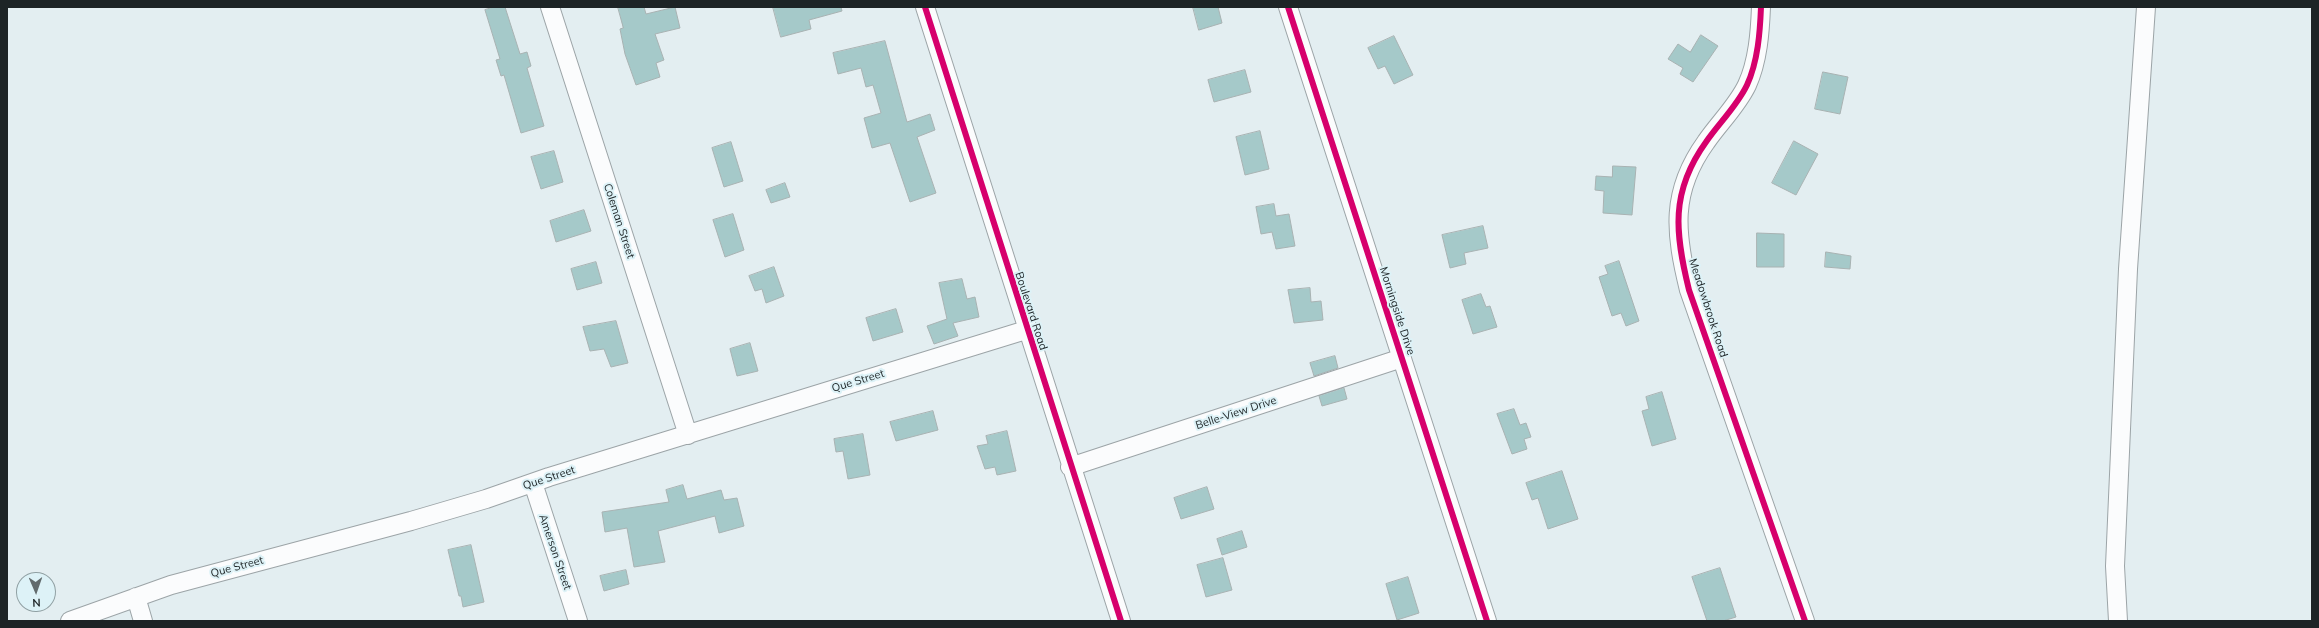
<!DOCTYPE html>
<html>
<head>
<meta charset="utf-8">
<style>
  body { margin:0 }
  #map { position:relative; width:2319px; height:628px; overflow:hidden; background:#e3eef1; font-family:Mulish,sans-serif }
  canvas { display:block }
  .frame { position:absolute; inset:0; border:8px solid #1d2426; pointer-events:none }
  .north { position:absolute; left:16px; top:572px; width:40px; height:40px; box-sizing:border-box; background:#ddf2f7; border:1px solid #90a0a3; border-radius:50%; rotate:178deg; font-size:11px; font-weight:700; line-height:16px; text-align:center; color:#1d2426 }
  .north::after { content:''; display:block; margin:auto; width:14px; height:18px; background:#626b6d; clip-path:polygon(50% 0,100% 100%,50% 72%,0 100%) }
</style>
</head>
<body>
<div id="map">
<canvas width="2319" height="628"></canvas>
<div class="frame"></div>
<div class="north">N</div>
</div>
<script>
const g = document.querySelector('canvas').getContext('2d');
g.lineJoin = 'round';
function paint(path, color) {
  g.fillStyle = color;
  g.fill(path, 'evenodd');
}
function trace(path, color, width, dash) {
  g.strokeStyle = color;
  g.lineWidth = width;
  g.lineCap = dash ? 'butt' : 'round';
  g.setLineDash(dash || []);
  g.stroke(path);
}
function drawText(font, color, halo, rows, align = 'center') {
  g.font = font + ' Mulish,sans-serif';
  g.lineWidth = 4;
  g.setLineDash([]);
  g.textBaseline = 'middle';
  g.strokeStyle = halo;
  g.fillStyle = color;
  for (const [text, x, y, turn = 0] of rows) {
    g.save();
    g.translate(x, y);
    g.rotate((+turn || 0) * Math.PI / 180);
    g.textAlign = isNaN(turn) ? turn : align;
    if (halo) g.strokeText(text, 0, 0);
    g.fillText(text, 0, 0);
    g.restore();
  }
}
const building = new Path2D(`
  M494 7H505L520 54 527 52 531 66 527 68 544 126 521 133 504 75 501 76 496 60 500 59 485 10Z
  M618 7H644L646 14 675 7 680 28 655 34 664 60 656 63 660 77 636 85 625 54 620 29 623 28Z
  M773 7H841L842 11 809 20 811 29 781 37Z
  M1193 7H1218L1222 23 1199 30Z
  M1701 35 1718 46 1693 82 1680 74 1683 68 1668 59 1678 44 1690 52Z
  M1394 36 1413 75 1394 84 1385 66 1378 69 1368 48Z
  M885 41 907 122 930 114 935 130 917 137 936 193 910 202 890 143 872 148 864 118 881 113 873 85 866 87 861 68 838 74 833 53Z
  M1245 70 1251 92 1214 102 1208 80Z
  M1823 72 1848 77 1840 114 1815 109Z
  M1260 131 1269 169 1245 175 1236 137Z
  M1794 141 1818 154 1796 195 1772 183Z
  M731 142 743 181 724 187 712 148Z
  M554 151 563 182 541 189 531 157Z
  M1613 166 1636 167 1632 215 1603 213 1604 191 1595 190 1596 176 1612 177Z
  M785 183 790 197 771 203 766 190Z
  M1274 204 1276 216 1289 214 1295 246 1276 249 1272 232 1261 234 1256 207Z
  M584 210 591 231 556 242 550 221Z
  M733 214 744 250 725 257 713 220Z
  M1483 226 1488 248 1464 253 1466 264 1450 268 1442 235Z
  M1757 233 1784 234V267H1757Z
  M1826 252 1851 256 1850 269 1825 267Z
  M1619 261 1639 321 1626 326 1621 313 1612 316 1599 277 1608 274 1605 266Z
  M596 262 602 283 577 290 571 269Z
  M774 267 784 296 766 303 762 289 755 291 749 276Z
  M962 279 967 299 975 297 979 317 953 323 958 336 934 344 927 326 947 319 939 283Z
  M1310 288 1311 302 1321 301 1323 320 1294 323 1288 290Z
  M1481 294 1486 307 1490 306 1497 327 1473 334 1462 300Z
  M896 309 903 332 873 341 866 318Z
  M616 321 628 363 611 367 604 349 590 351 583 327Z
  M750 343 758 371 737 376 730 349Z
  M1335 356 1338 368 1314 376 1310 363Z
  M1344 388 1347 399 1322 406 1319 396Z
  M1662 392 1676 439 1652 446 1642 411 1649 409 1646 397Z
  M1514 409 1520 425 1526 423 1531 437 1524 439 1527 449 1512 454 1497 414Z
  M933 411 938 430 896 441 890 422Z
  M1007 431 1016 471 997 475 995 467 985 469 977 446 988 444 986 436Z
  M863 434 870 475 848 479 843 451 836 452 834 439Z
  M1562 471 1578 519 1548 529 1538 498 1532 500 1526 483Z
  M683 485 687 499 721 490 724 500 737 498 744 526 719 533 715 516 658 531 665 562 634 567 627 528 605 532 602 512 669 502 666 490Z
  M1207 487 1214 509 1181 519 1174 498Z
  M1242 531 1247 547 1222 555 1217 539Z
  M471 545 484 602 463 607 461 596H459L448 550Z
  M1223 558 1232 590 1206 597 1197 565Z
  M1720 568 1736 617 1723 621H1707L1692 577Z
  M626 570 629 584 604 591 600 576Z
  M1408 577 1419 613 1397 620 1386 584Z`);
paint(building, '#a5c9c9');
trace(building, '#a8b2b2', 1);
const minor = new Path2D(`
  M550 7 688 435
  M925 7 1121 621
  M1288 7 1487 621
  M1761 7C1760 32 1758 61 1747 85 1737 106 1719 123 1706 142 1670 192 1675 233 1689 290L1805 621
  M1070 467 1402 358
  M533 483 578 621
  M136 597 143 621
  M70 621 171 585 411 521 486 499 549 477 1026 330
  M2118 621 2115 566 2128 269 2146 7`);
trace(minor, '#9ca4a7', 20);
trace(minor, '#fbfcfd', 18);
trace(new Path2D(`
  M925 7 1121 621
  M1288 7 1487 621
  M1761 7C1760 32 1758 61 1747 85 1737 106 1719 123 1706 142 1670 192 1675 233 1689 290L1805 621`), '#d6006c', 6);
drawText('11px', '#1d2426', '#ddf2f7', [
  ["Coleman Street",619,221,72],
  ["Meadowbrook Road",1708,308,72],
  ["Boulevard Road",1031,311,72],
  ["Morningside Drive",1397,311,72],
  ["Que Street",858,381,-17],
  ["Belle-View Drive",1236,413,-18],
  ["Que Street",549,478,-18],
  ["Amerson Street",555,552,71],
  ["Que Street",237,567,-15]
]);
</script>
</body>
</html>
